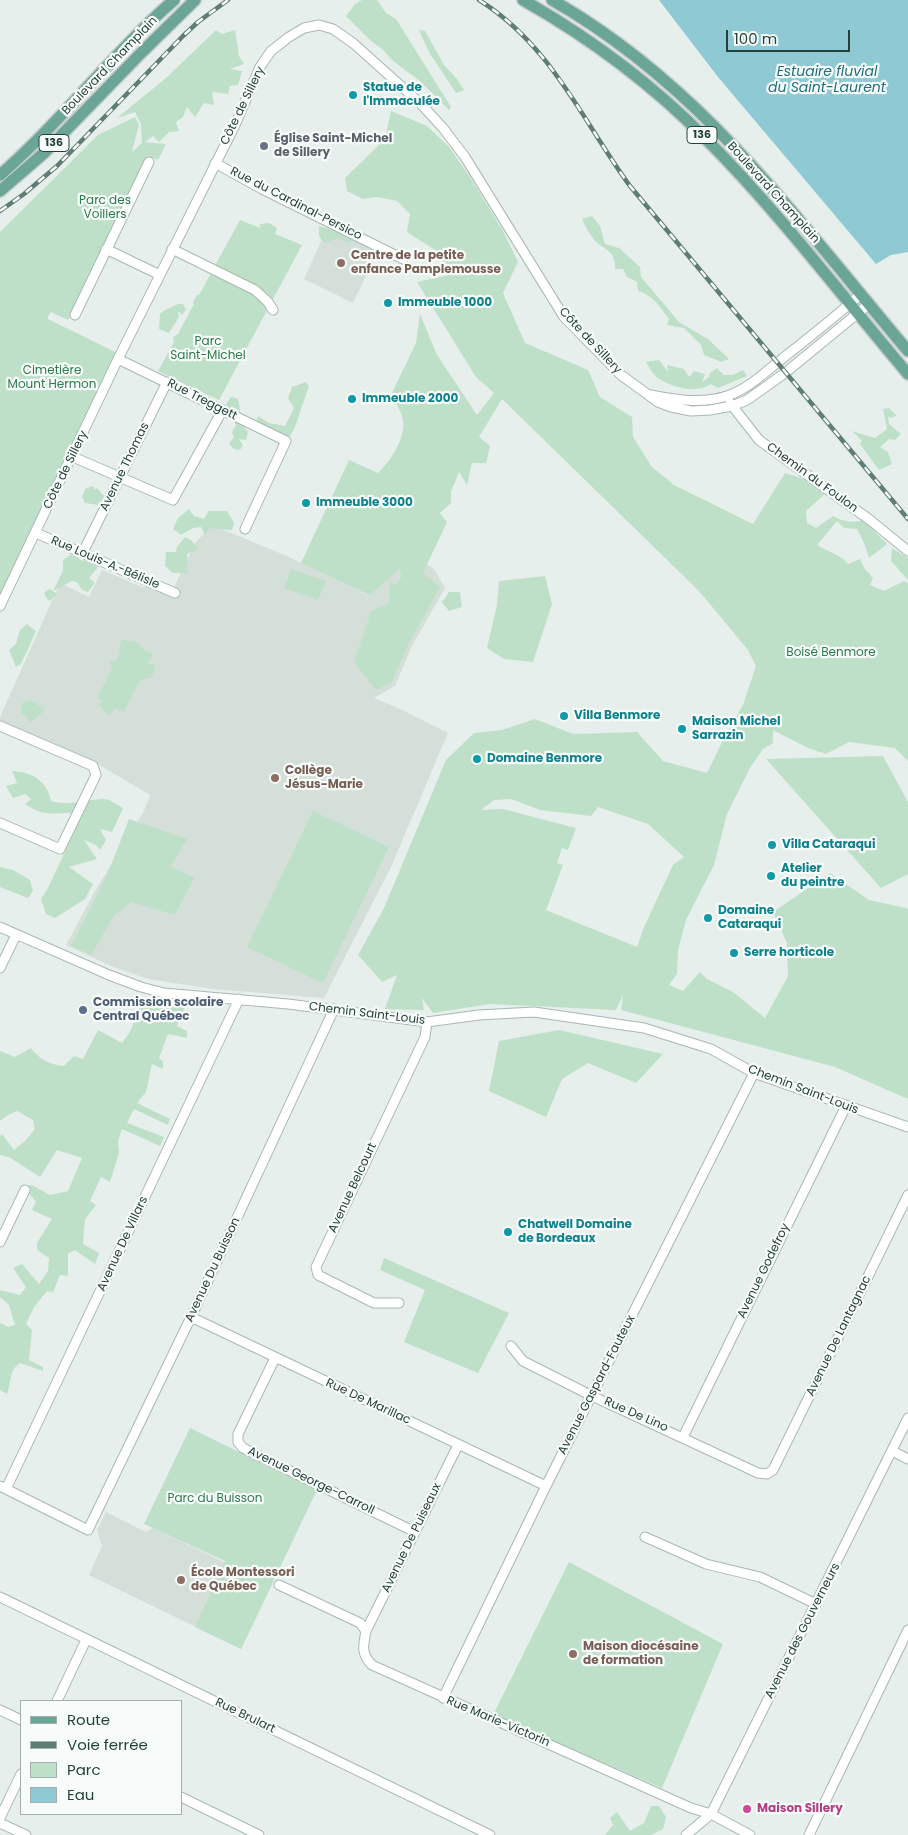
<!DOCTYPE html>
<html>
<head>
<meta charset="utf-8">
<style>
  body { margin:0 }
  #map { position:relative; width:908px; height:1835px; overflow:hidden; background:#e6efeb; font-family:Poppins,sans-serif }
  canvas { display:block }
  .legend { position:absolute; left:20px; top:1700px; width:162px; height:115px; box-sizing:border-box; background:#f7fbf9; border:1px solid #a3b1ad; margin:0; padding:6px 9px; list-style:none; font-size:15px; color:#24423a }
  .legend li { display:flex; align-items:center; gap:10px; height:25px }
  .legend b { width:25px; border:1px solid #a3b1ad }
  .scale { position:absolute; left:726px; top:30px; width:124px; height:22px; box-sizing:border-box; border:2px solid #24423a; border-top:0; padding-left:6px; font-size:15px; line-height:18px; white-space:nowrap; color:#24423a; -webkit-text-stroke:4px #f7fbf9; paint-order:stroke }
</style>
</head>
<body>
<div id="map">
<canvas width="908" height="1835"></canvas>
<ul class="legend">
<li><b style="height:6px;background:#6aa596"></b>Route</li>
<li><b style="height:6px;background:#5f7d75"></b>Voie ferrée</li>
<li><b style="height:14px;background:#bfe0c8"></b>Parc</li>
<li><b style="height:14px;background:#8ec9d4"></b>Eau</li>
</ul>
<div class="scale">100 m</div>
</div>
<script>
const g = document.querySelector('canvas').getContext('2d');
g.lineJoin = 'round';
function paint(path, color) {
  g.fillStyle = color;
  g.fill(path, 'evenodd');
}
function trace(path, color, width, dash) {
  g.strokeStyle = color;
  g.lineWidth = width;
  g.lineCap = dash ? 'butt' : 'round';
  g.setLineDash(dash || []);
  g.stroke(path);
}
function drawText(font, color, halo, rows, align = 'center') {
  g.font = font + ' Poppins,sans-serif';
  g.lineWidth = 4.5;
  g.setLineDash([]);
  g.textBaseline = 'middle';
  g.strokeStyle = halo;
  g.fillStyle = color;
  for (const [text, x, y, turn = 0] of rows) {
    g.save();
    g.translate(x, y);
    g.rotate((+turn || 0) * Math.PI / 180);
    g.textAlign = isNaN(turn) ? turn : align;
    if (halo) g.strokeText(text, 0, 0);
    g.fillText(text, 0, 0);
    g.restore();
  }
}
paint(new Path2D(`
  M328 226 378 250 353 303 304 279Z
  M212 525 289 557 368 595 411 554 434 569 445 588 412 646 395 686 374 698 396 707 448 733 391 867 324 998 213 989 148 979 113 967 66 945 95 891 144 811 150 795 91 760 0 723V717L60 583 89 597 102 570 144 588 148 580 173 590 195 543Z
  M106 1512 146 1532 153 1528 272 1585 241 1649 89 1575 102 1546 97 1530Z`), '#d4dfda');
paint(new Path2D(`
  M362 0H377L386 13 396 19 451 107 449 110 420 81 393 61 382 49 370 40 346 16 355 4Z
  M216 30 222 34 235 30 239 56 244 64 230 69 242 71 238 85 230 86 228 94 212 92 214 105 204 103 195 117 187 107 183 117 176 122 179 131 169 132 159 142 153 136 145 142 166 144 158 160 148 156 68 320 51 312 48 316V319L121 355 0 606V232L98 135 135 117 139 125 132 152 142 143 141 124 135 112 117 118 166 78Z
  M419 30 425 31 444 65 457 79 464 90 456 93 429 52Z
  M391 111 427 126 449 147 470 177 503 231 518 262 503 293 525 343 588 370 600 397 632 417 633 437 652 467 674 485 753 524 785 473 817 483 826 493 806 511 807 523 816 528 833 516C844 522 851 523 863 520L887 544 869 558 864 543 857 529 844 528 837 521 817 545C828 552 840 554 848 564L860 559 865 569 873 578 870 585 884 591 904 581 908 583V761L895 748 849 742 826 754 808 748 773 730V743L763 749 750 768 727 814 714 865 686 920 678 950 677 974 669 985 683 991 700 972 707 979 733 992 765 1018 788 976 787 943 773 912 830 873 869 900 906 908 908 910V1099L835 1067 621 1010 623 995 616 1010 490 1004 433 1013 422 998 424 1010 385 1009 397 975 382 982 358 955 384 908 446 760 474 733 502 730 535 719 573 734 637 732 663 761 707 773 725 736 743 705 756 666 748 650 699 591 502 399 479 437 490 446 486 463H472L467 485 459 472 451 492V503L440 513 447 522 423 573 440 587 408 645 392 682 376 690 354 662 371 611 389 603 390 582 396 585 402 576 399 570 401 566 391 577 369 595 301 563 349 460 378 473C390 462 406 438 403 420 402 412 395 402 391 395L416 343 420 314 437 355 477 415 494 393 476 377 417 282 453 274 435 250 407 232 410 214 397 201 377 197 363 199 347 191 345 178 377 147 386 134ZM511 799 540 810 591 816 598 807 648 824 684 857 673 865 644 927 637 947 546 910 563 865 557 863 562 848 568 850 576 828 503 809 481 810 494 800Z
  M592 216 600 226 605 244 619 248 640 267 641 277 679 322 708 339 729 359 721 362 704 355 701 345 684 328 667 325 669 319C660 307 653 295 638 291L637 282 627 277 623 269H615C616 251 606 251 595 241 590 235 585 226 582 219Z
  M240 220 260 228V224L269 223 277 228 275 234 302 245 219 400 189 386 185 387V384L158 371 174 342 173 337 178 334 194 304 193 302 197 295H199Z
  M319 226 345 234 353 240 347 243 338 238 324 243 319 236Z
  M178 304H183L186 310 182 315 178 311 179 317 169 333 159 329 160 314 165 310Z
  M659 360 668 372 667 365 684 369 689 377 694 371 705 374 702 382 709 377 710 373 717 368 724 375H733L743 370 747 376 718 388 711 384C696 394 673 388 658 378 653 375 649 367 646 362Z
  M306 382 309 386 295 427 288 439 256 424 258 416 269 423 285 426 294 408 288 398 292 387Z
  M231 397 238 399C240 408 240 416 244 424L243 426 248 432 246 440 239 439 243 445 240 450 234 449 229 444 234 437 232 432 236 425 226 404Z
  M889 408 897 416 890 418 888 416 889 424 901 434 895 440 889 439 880 447 888 452 892 464 879 470 860 444 862 441 852 431 875 438 887 429 883 409Z
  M93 486 95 490 97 488 104 496 99 505 85 503 82 497 85 489Z
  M189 509 194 516 204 519 209 511H227L234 523 232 530 210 528 205 535 201 527 193 528 181 535 173 529 178 518Z
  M185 537 191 540 198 549 187 554 188 573H173L165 566 166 552H176L177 547Z
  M892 548 908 558V580L891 561Z
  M75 552 80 560 89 561 99 566 89 578 95 583 88 592 82 590 77 582 72 581 53 591 57 594 50 601 47 599 44 593 49 589 53 591 63 571V560Z
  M291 569 326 581 318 600 284 588Z
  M545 576 552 604 533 662 504 659 487 648 497 605 499 581Z
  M449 592H460L462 607 449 611 442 602Z
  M27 624 36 631 21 664 16 667 9 650 16 644 20 630Z
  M122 640 140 643V647L153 654 148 664 155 665 152 677 140 680 124 712 115 708 109 716 99 705 103 701 97 698 112 669 110 661H116L121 651 119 650Z
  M31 700 45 710 31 722 21 712 22 703Z
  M883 756 908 802V874L881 888 766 759Z
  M12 771C31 772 47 780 51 801 70 807 85 799 104 799 110 799 117 805 123 808L112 832 100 829 106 840 100 850 96 845 84 840 97 859 69 867 93 884 85 899 55 918 46 914 41 899 48 888 77 826 75 813C53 812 45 818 25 804L31 799 25 794 13 798 6 786 17 783Z
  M313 811 389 847 323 983 247 947Z
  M129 819 187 839 171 866 194 878 175 915 131 902 114 915 91 955 71 946 108 873Z
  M0 867 13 870 30 880 33 891 28 898 0 887Z
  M143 999 163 1003 186 1005 177 1026 187 1031V1038L168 1034 159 1058 163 1062V1069L152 1064 146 1092 137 1103 170 1119 168 1125 134 1109 127 1123 164 1137 160 1146 122 1129 118 1141 119 1153 110 1182 101 1177 90 1201 96 1205 85 1219 83 1244 99 1253 95 1264 75 1250 68 1254V1276L60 1275 53 1292 47 1291 34 1307 26 1324 32 1330 29 1360 43 1367V1371L20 1363C8 1371 12 1382 7 1394L0 1390V1324L1 1323 8 1327 15 1325 9 1305 0 1297V1290L20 1295 26 1287 13 1268 22 1264 39 1284 48 1271 49 1258 37 1250V1243L52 1219 32 1210 36 1202 24 1187 32 1185 50 1195 68 1191 82 1158 57 1150 40 1177 9 1157 0 1155V1136L2 1134 14 1150 26 1140 35 1129 33 1120 17 1111 8 1115 0 1121V1051L15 1057 31 1048C39 1059 50 1065 64 1066L74 1056 83 1059 98 1030 122 1043 130 1032Z
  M559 1030 663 1054 636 1083 588 1063 562 1079 546 1117 489 1091 499 1041Z
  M384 1258 509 1313 478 1373 404 1342 425 1290 380 1270Z
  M190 1428 317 1490 241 1649 195 1627 225 1561 144 1524Z
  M569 1562 723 1644 662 1788 493 1715Z
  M651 1806H659L666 1817 663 1829 651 1835H605L613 1825 610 1818 617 1812 630 1831 644 1823Z`), '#bfe0c8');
paint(new Path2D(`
  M659 0H908V252L891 255 876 264 718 77Z`), '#8ec9d4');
const minor = new Path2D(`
  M215 163 262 189 403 259
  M106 249 160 275
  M172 249 255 290 268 302 273 310
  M75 315 149 162
  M118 359 286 441 245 529
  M651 395C675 400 702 404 727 396 746 390 762 375 778 362 806 340 834 318 861 294
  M730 403 759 440 870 520 908 551
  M73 457 173 500 222 411
  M36 533 175 593
  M83 552 167 382
  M0 606 118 359 235 125 260 67 271 51 289 37 304 28 319 25 333 29 353 43 420 103 443 128 465 157 564 317 621 375 658 402 671 407 691 411 710 410 732 406 747 400 785 373 869 304
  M0 726 93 766 96 775 60 849 0 823
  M0 927 109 975 141 987 164 993 288 1004 427 1022 479 1015 534 1012 644 1028 711 1049 754 1073 908 1127
  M0 968 16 935
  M0 1242 25 1190
  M399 1303H374L318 1275 316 1267 425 1037 427 1022
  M191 1317 546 1486
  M511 1346 523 1361 592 1396 758 1473 767 1474 773 1470 908 1195
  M275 1358 238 1434V1442L243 1448 415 1532
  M683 1437 846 1106
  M892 1451 908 1459
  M0 1486 88 1530 191 1317 334 1009
  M6 1489 239 999
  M645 1537 706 1564 760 1577 816 1604
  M279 1585 360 1623 366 1631C363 1646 361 1654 372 1665L691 1808 711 1814 750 1835
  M0 1597 490 1835
  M366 1631 458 1445
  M443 1698 546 1486 754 1073
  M57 1701 86 1640
  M0 1710 21 1720
  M181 1797 259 1835
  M0 1818 21 1774
  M0 1823 26 1835
  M686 1835 711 1814 908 1418
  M809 1835 908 1630`);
const major = new Path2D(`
  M523 0C590 38 652 84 706 139 779 212 841 295 908 374
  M552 0C703 86 798 221 908 351
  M0 175C62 121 112 54 174 0
  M0 191 44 153 142 52 195 0`);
trace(minor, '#a8b8b2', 11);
trace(major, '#c2cac8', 14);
trace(minor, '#fff', 9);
trace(major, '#6aa596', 11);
const rail = new Path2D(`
  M479 0C551 45 582 120 630 186L908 519
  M0 211 24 194 57 166 183 36 198 22 228 0`);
trace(rail, '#5f7d75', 4.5);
trace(rail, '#f7fbf9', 2.5, [8]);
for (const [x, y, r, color] of [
  [353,95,5,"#0f9aa8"],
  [264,146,5,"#6b7280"],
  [341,263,5,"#8d6e63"],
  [388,303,5,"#0f9aa8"],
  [352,399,5,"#0f9aa8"],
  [306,503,5,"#0f9aa8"],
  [564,716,5,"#0f9aa8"],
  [682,729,5,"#0f9aa8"],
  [477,759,5,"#0f9aa8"],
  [275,778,5,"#8d6e63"],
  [772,845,5,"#0f9aa8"],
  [771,876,5,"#0f9aa8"],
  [708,918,5,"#0f9aa8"],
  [734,953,5,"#0f9aa8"],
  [83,1010,5,"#5c6f8a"],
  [508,1232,5,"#0f9aa8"],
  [181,1580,5,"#8d6e63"],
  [573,1654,5,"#8d6e63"],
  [747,1809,5,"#d1479c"]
]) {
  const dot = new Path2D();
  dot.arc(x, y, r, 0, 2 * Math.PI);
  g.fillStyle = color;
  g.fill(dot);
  trace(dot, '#f7fbf9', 2);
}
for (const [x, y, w] of [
  [702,135,30],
  [54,143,30]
]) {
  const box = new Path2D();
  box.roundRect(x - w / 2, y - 8.5, w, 17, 4);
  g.fillStyle = '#f7fbf9';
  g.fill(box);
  trace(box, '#24423a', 1);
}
drawText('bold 11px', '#24423a', null, [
  ["136",702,135],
  ["136",54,143]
]);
drawText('12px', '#24423a', '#f7fbf9', [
  ["Boulevard Champlain",110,66,-46],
  ["Côte de Sillery",243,106,-64],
  ["Boulevard Champlain",773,193,48],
  ["Rue du Cardinal-Persico",296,204,27],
  ["Côte de Sillery",590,341,47],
  ["Rue Treggett",202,400,27],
  ["Avenue Thomas",125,467,-64],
  ["Côte de Sillery",66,470,-64],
  ["Chemin du Foulon",812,478,36],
  ["Rue Louis-A.-Bélisle",105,563,23],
  ["Chemin Saint-Louis",367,1014,7],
  ["Chemin Saint-Louis",803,1090,21],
  ["Avenue Belcourt",353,1188,-65],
  ["Avenue De Villars",123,1244,-65],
  ["Avenue Du Buisson",213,1270,-65],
  ["Avenue Godefroy",764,1271,-64],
  ["Avenue De Lantagnac",839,1336,-64],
  ["Avenue Gaspard-Fauteux",597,1385,-63],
  ["Rue De Marillac",368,1402,25],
  ["Rue De Lino",636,1415,24],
  ["Avenue George-Carroll",311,1481,26],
  ["Avenue De Puiseaux",412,1538,-64],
  ["Avenue des Gouverneurs",803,1631,-63],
  ["Rue Brulart",245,1716,26],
  ["Rue Marie-Victorin",498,1722,23]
]);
drawText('bold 12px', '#0d838f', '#f7fbf9', [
  ["Statue de",363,88],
  ["l'Immaculée",363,102],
  ["Immeuble 1000",398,303],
  ["Immeuble 2000",362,399],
  ["Immeuble 3000",316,503],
  ["Villa Benmore",574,716],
  ["Maison Michel",692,722],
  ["Sarrazin",692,736],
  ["Domaine Benmore",487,759],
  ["Villa Cataraqui",782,845],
  ["Atelier",781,869],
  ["du peintre",781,883],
  ["Domaine",718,911],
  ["Cataraqui",718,925],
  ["Serre horticole",744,953],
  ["Chatwell Domaine",518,1225],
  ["de Bordeaux",518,1239]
], 'left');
drawText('bold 12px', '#5b616d', '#f7fbf9', [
  ["Église Saint-Michel",274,139],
  ["de Sillery",274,153]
], 'left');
drawText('12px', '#2d7a4b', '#f7fbf9', [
  ["Parc des",105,201],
  ["Voiliers",105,215],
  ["Parc",208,342],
  ["Saint-Michel",208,356],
  ["Cimetière",52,371],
  ["Mount Hermon",52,385],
  ["Boisé Benmore",831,653],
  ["Parc du Buisson",215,1499]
]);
drawText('bold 12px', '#785e54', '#f7fbf9', [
  ["Centre de la petite",351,256],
  ["enfance Pamplemousse",351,270],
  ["Collège",285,771],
  ["Jésus-Marie",285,785],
  ["École Montessori",191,1573],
  ["de Québec",191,1587],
  ["Maison diocésaine",583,1647],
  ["de formation",583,1661]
], 'left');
drawText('bold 12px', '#4e5e75', '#f7fbf9', [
  ["Commission scolaire",93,1003],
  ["Central Québec",93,1017]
], 'left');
drawText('bold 12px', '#b23c85', '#f7fbf9', [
  ["Maison Sillery",757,1809]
], 'left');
drawText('italic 14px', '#1c6f80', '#f7fbf9', [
  ["Estuaire fluvial",827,72],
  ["du Saint-Laurent",827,88]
]);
</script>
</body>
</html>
